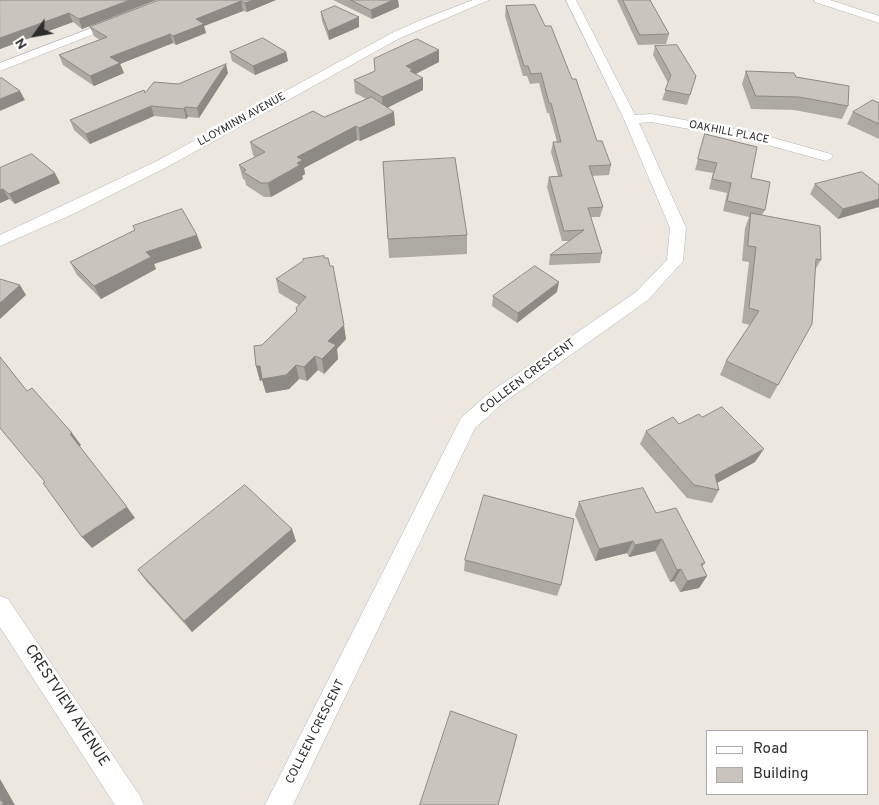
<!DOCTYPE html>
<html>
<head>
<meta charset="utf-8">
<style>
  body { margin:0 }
  #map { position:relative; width:879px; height:805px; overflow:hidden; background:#ede8df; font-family:Overpass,sans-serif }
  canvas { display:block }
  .legend { position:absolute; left:706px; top:730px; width:162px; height:65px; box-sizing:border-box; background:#fff; border:1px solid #ababab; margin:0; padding:6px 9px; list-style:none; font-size:15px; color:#2c2c2c }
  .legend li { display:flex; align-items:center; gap:10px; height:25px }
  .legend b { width:25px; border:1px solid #ababab }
  .north { position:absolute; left:10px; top:10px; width:50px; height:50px; -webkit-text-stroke:4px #fff; paint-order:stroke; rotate:238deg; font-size:14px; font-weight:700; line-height:20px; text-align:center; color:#2c2c2c }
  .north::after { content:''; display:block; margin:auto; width:18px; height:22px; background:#2c2c2c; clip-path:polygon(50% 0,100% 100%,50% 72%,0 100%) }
</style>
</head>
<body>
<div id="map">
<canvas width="879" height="805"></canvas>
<ul class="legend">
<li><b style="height:6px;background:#fff"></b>Road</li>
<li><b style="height:14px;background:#c9c4be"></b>Building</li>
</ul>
<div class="north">N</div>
</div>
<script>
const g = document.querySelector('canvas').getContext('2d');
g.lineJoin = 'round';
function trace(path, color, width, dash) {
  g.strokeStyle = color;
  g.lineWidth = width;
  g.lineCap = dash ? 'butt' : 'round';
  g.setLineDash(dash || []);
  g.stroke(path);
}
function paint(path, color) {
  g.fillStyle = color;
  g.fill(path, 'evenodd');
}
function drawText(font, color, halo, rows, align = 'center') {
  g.font = font + ' Overpass,sans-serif';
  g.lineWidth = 5;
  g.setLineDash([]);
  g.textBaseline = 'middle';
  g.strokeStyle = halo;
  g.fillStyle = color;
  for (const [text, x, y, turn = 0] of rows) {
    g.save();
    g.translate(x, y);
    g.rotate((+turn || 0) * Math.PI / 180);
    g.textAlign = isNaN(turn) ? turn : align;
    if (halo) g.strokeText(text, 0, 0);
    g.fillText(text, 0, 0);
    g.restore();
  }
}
const street = new Path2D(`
  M473 0H489L400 38 167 167 71 215 0 246V235L157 161 392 33 421 20Z
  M566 0H576L635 115 651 114 752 132 831 154 833 157 826 161 750 140 651 122 639 123 686 228 683 261 648 300 503 403 475 428 293 805H265L461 418 489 393 636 292 667 260 670 228 624 119Z
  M814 0H830L879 16V23L815 2Z
  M115 19 121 22 119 24 0 71V63Z
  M0 596 8 599 140 796 144 805H115L0 627Z`);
trace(street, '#b2b4bf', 1);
paint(street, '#fff');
paint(new Path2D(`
  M0 0H156L82 29 73 22 0 49Z
  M159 0H276L247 12 243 11 204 26 206 33 176 45 173 43 120 64 124 73 94 86 63 65 59 55 100 40 94 36 90 27Z
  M333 0H398L399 7 372 19Z
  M617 0H650L669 34 666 44 638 45Z
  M506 6 572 79 597 141 611 165 609 175 592 176 603 207 600 217H591L602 253 600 263 549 265 550 255 570 241H562L547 187 549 177 558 176 551 152 553 142H557L549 113H547L539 83 530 84 527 76H523L505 16Z
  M321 12 359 17V27L329 40 322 21Z
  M655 46 696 76 687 105 662 100 668 83 653 55Z
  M439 50V62L416 74 423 90 388 107 395 125 360 141 357 140 304 168 305 174 302 176 303 179 271 197H264L246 185 245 180 243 179 239 165 255 157 253 155 250 142 324 117 366 99 355 93 354 80Z
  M230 52H286L288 61 255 75 232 61Z
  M746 71 796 77 848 106 842 119 794 110 751 109 742 84Z
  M228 73 199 118 188 117 186 119 154 116 90 144 74 130 70 120 145 93 178 84Z
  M879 103V139L847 124 853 112Z
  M705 134 751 178 765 210 762 215 821 260 815 270 812 324 770 399 720 375 726 361 750 325 742 323 749 262 742 261 745 228 749 217 723 211 727 193 709 189 713 173 695 170Z
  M383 162 467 235V254L389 258Z
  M0 168 60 183 15 204 9 199 0 203Z
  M815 184 879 185 838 219 810 194Z
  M202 248 154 264 156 269 101 299 77 275 70 262Z
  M324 258 330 266 346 339 337 349 338 359 324 374 318 370 307 381 299 379 289 389 266 393 262 380 260 381 256 366 262 345 297 311 299 305 279 293 276 279Z
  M557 292 517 323 492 306 493 296Z
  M679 424 755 462 717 483 719 490 712 503 687 498 640 444 646 431Z
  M579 502 656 513 705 563 702 567 707 576 699 588 680 592 674 581 670 582 655 551 629 557 627 553 595 561 575 515Z
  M296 541 192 632 146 581 138 570Z
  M465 560 561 585 557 596 464 571Z`), '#ada9a3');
paint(new Path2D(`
  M130 0H156L82 29 79 19Z
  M253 0H276L247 12 245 3Z
  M393 0H398L399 7 372 19 371 10Z
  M241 1 243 11 204 26 206 33 176 45 173 36 196 19Z
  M69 13 73 22 0 49V38Z
  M359 17V27L329 40 328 31Z
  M170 34 173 43 120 64 124 73 94 86 90 76 110 57Z
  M439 50V62L413 75 423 78V90L383 110 382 97 406 66Z
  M286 52 288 61 255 75 253 66Z
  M226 64 228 73 199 118 197 108Z
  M20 91 25 100 0 111V99Z
  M151 106 154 116 90 144 86 134Z
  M185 107 188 117 186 119 184 109Z
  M394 112 395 125 360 141 359 128Z
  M356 126 357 140 304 168 305 174 302 176 303 179 271 197 268 183 297 163V157Z
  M55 173 60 183 15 204 9 194Z
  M3 189 9 199 0 203V190Z
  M879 199V207L838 219 843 209Z
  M197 235 202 248 154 264 156 269 101 299 94 286 146 252Z
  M559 282 557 292 517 323 518 313Z
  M20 285 26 295 0 319V303Z
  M344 325 346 339 337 349 338 359 324 374 322 359 328 341Z
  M315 356 318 370 307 381 304 367Z
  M296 365 299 379 289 389 266 393 262 380 260 381 256 366H260Z
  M72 433 81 445 79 447 70 434Z
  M764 449 755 462 708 488 715 475Z
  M127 507 135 518 92 548 82 537Z
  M292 529 296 541 192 632 184 621Z
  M662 539 655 551 629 557 635 545Z
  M633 541 627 553 595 561 599 549Z
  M681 569 674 581 670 582 677 570Z
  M707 576 699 588 680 592 687 581Z
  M0 779 15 805H4L0 799Z`), '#8d8985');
const building = new Path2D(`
  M0 0H130L79 19 69 13 0 38Z
  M159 0H253L245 3 241 1 196 19 204 24 173 36 170 34 110 57 120 63 90 76 59 55 107 37 90 27Z
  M351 0H393L371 10Z
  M623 0H650L669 34 640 35Z
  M535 5 545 26H551L572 79H576L597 141H602L611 165 589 166 603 207 588 208 602 253 550 255 584 230 564 231 549 177 562 176 553 142H561L551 103H549L541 73 531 74 528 66H524L506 6Z
  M335 6 359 17 328 31 321 12Z
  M263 38 286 52 253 66 230 52Z
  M417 39 439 50 406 66 413 70 410 71 423 78 382 97 354 80 375 71 374 59Z
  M677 45 696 76 690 95 665 90 671 75 655 46Z
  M226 64 197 108 185 107 184 109 151 106 86 134 70 120 144 90 145 93 154 82 178 84Z
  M746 71 794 73 796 77 849 86 848 106 799 97 756 96Z
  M0 78H2L20 91 0 99Z
  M372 97 394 112 359 128 356 126 297 157 303 160 297 163 300 165 268 183H261L243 172 246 170 239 165 265 152 250 142 313 111 324 117Z
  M873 100 879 103V124L853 112Z
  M705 134 757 147 751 178 770 182 765 210 727 201 731 183 712 179 717 163 698 159Z
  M32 154 55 173 9 194 3 189 0 190V168Z
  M455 158 467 235 388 239 383 162Z
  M862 172 879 185V199L843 209 815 184Z
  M182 209 197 235 146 252 151 257 94 286 70 262 135 230 133 226Z
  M751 213 820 226 821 260 816 259 812 324 778 385 726 361 759 311 749 308 756 247 748 246Z
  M324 256V258H328L330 266H333L344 325 328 341 336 345 322 359 315 356 304 367 296 365 286 375 262 379 260 366H256L254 346 262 345 297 311 296 308 306 297 276 279 303 261V259Z
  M535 266 559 282 518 313 493 296Z
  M0 279 20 285 0 303Z
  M0 357 27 391 32 388 72 433 70 434 127 507 82 537 43 483 45 482 0 428Z
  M722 407 764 449 715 475 719 490 694 485 646 431 673 417 679 424 699 414 702 417Z
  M245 485 292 529 184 621 138 570Z
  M643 488 656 513 676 508 705 563 701 564 707 576 687 581 681 569 677 570 662 539 635 545 633 541 599 549 579 502Z
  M484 495 574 519 561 585 465 560Z
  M451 711 517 735 498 805H420Z
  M0 799 4 805H0Z`);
paint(building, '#c9c4be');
trace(building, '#8d8985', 1);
drawText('11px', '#2c2c2c', '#fff', [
  ["LLOYMINN AVENUE",242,120,-29],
  ["OAKHILL PLACE",729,133,11]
]);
drawText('12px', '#2c2c2c', '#fff', [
  ["COLLEEN CRESCENT",528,377,-37],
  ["COLLEEN CRESCENT",316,732,-63]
]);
drawText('15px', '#2c2c2c', '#fff', [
  ["CRESTVIEW AVENUE",66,706,57]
]);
</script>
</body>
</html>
